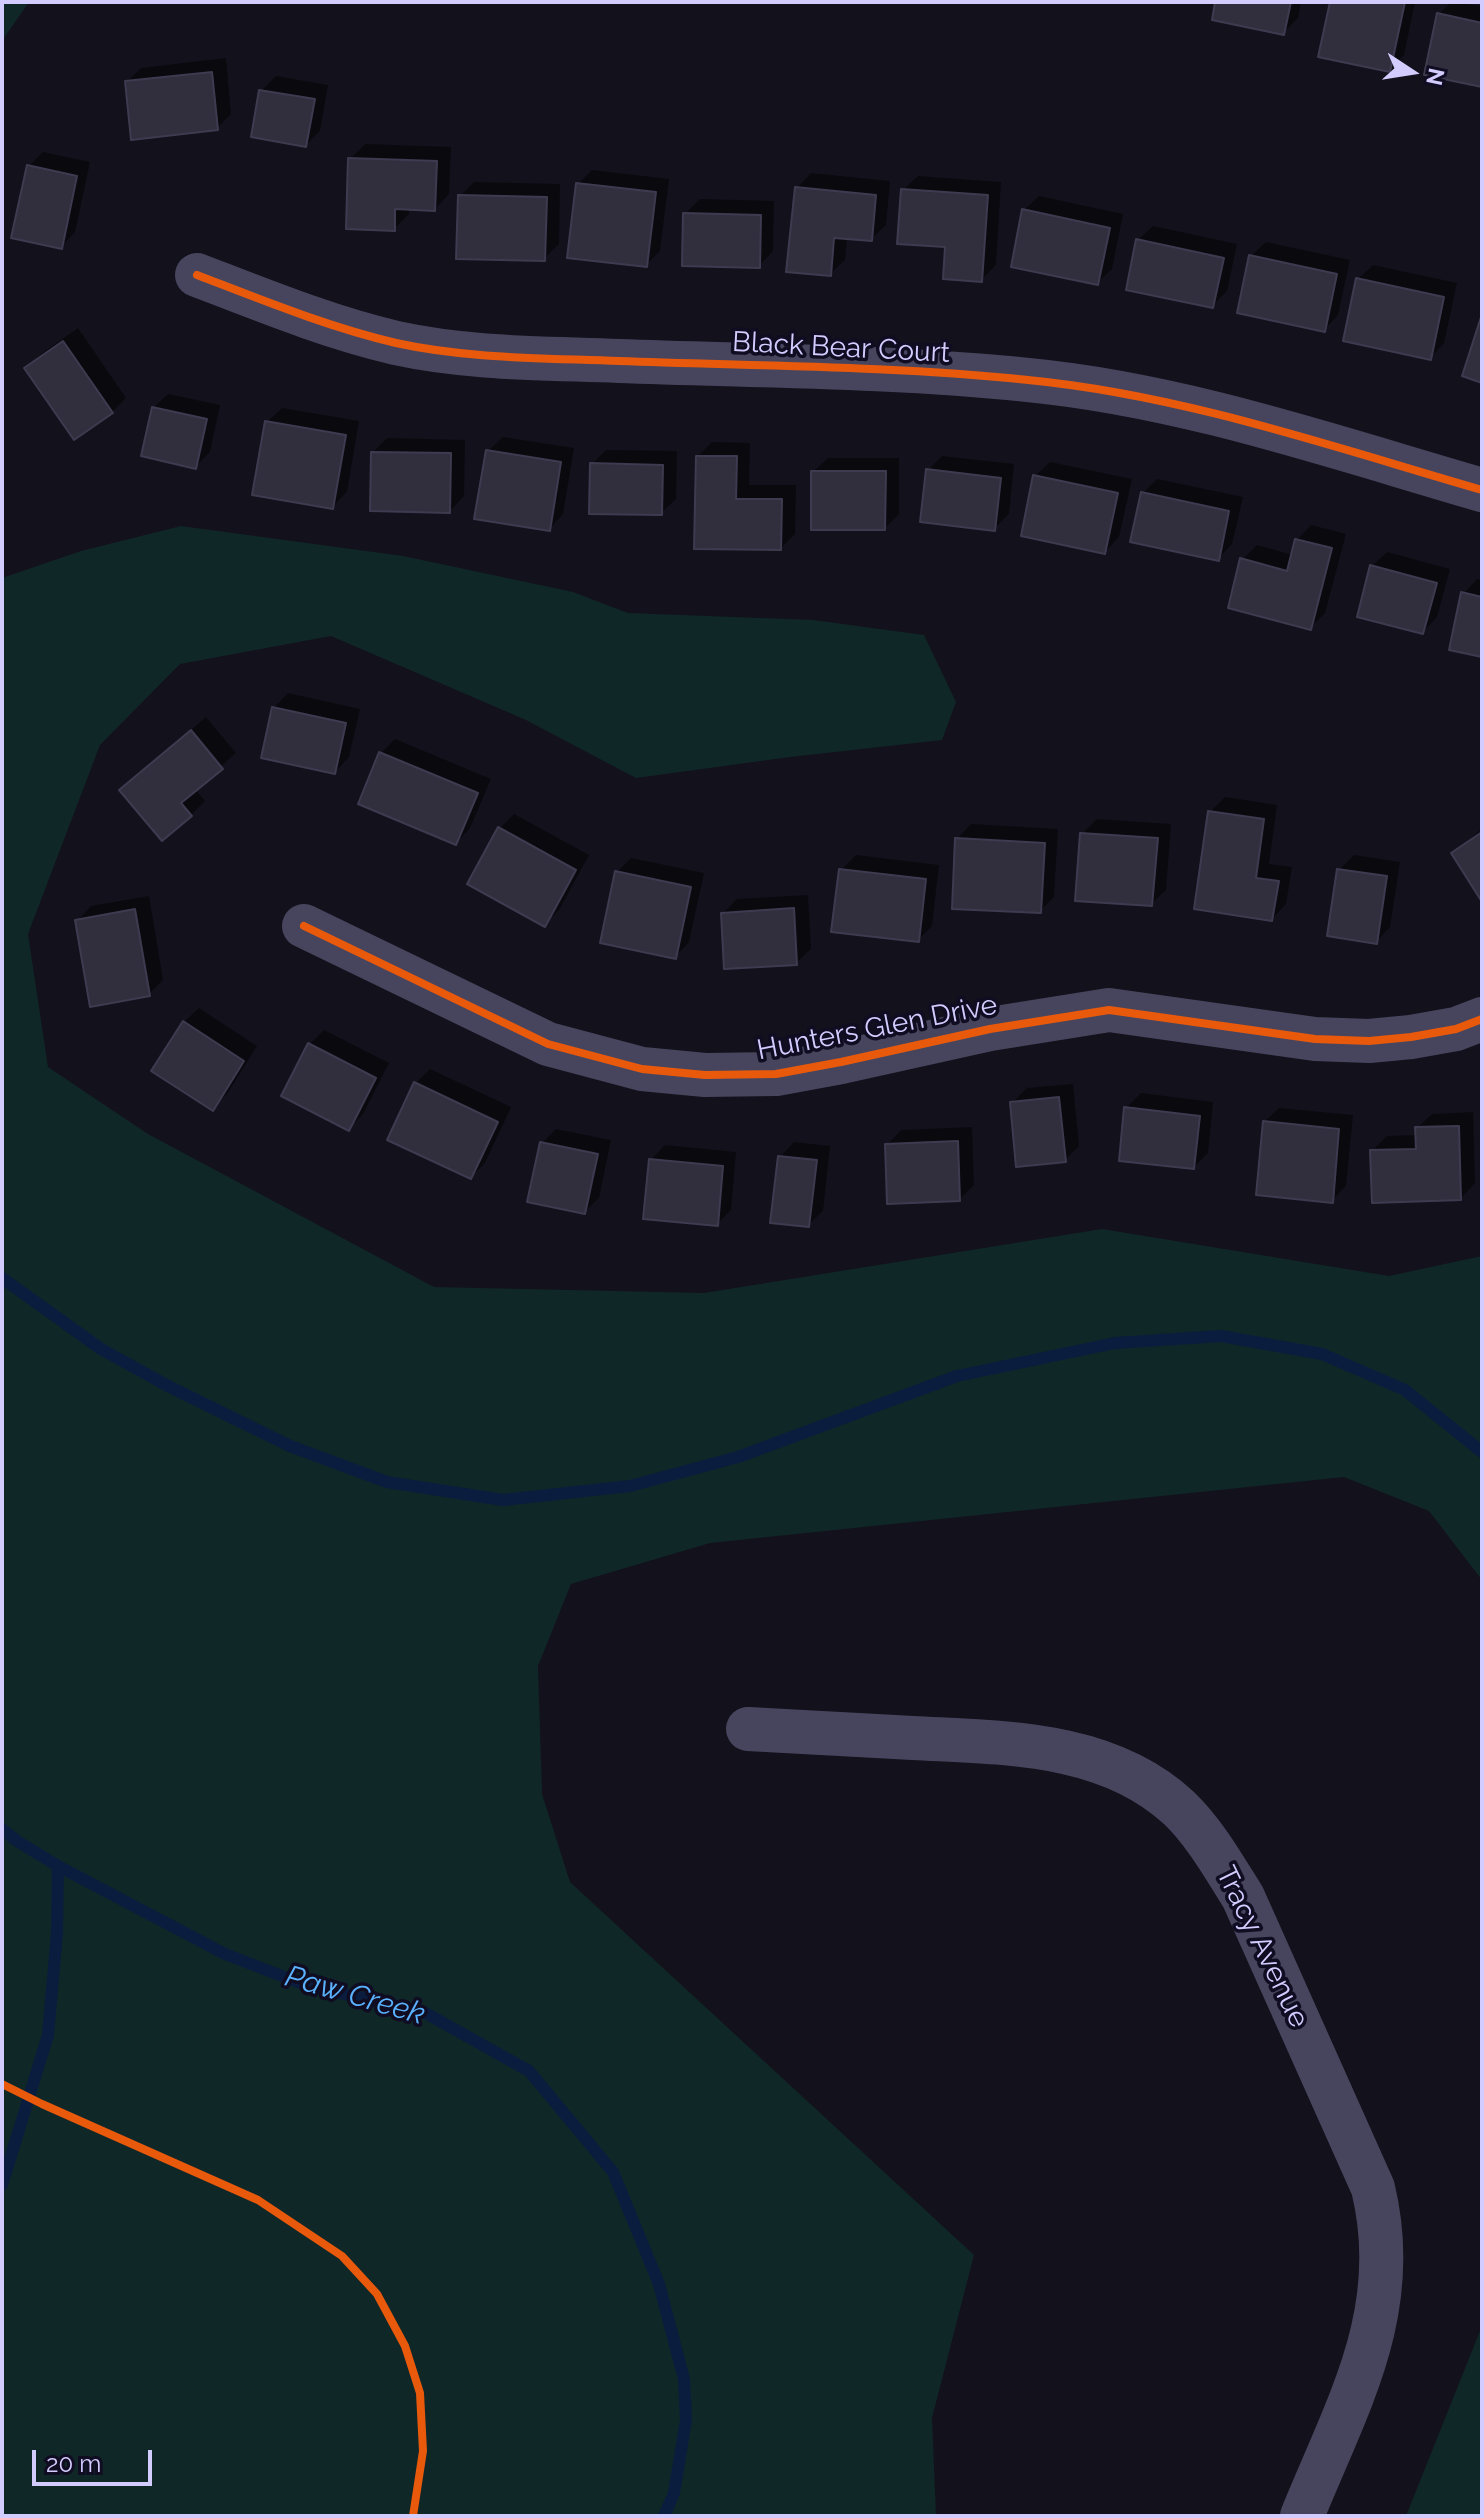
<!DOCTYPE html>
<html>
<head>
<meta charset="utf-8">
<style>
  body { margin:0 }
  #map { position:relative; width:1484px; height:2518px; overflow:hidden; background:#13111c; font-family:Raleway,sans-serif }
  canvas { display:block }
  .frame { position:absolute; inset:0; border:4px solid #d2ccff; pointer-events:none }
  .north { position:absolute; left:1372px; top:32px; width:80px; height:80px; -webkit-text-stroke:6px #100c21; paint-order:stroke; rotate:102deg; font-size:22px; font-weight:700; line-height:32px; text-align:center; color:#d2ccff }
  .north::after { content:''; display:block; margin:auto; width:28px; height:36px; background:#d2ccff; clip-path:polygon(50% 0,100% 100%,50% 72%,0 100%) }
  .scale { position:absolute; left:32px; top:2450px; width:120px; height:36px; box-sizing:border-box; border:4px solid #d2ccff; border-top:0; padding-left:10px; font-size:24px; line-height:28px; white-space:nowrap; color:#d2ccff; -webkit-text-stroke:6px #100c21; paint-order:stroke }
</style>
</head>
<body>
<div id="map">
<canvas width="1484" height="2518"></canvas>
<div class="frame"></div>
<div class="north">N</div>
<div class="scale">20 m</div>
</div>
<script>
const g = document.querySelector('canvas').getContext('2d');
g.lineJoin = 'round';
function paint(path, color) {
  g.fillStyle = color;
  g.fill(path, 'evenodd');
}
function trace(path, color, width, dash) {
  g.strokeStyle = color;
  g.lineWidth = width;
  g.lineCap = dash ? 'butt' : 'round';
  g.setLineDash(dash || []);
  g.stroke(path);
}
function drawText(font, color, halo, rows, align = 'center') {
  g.font = font + ' Raleway,sans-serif';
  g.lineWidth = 7;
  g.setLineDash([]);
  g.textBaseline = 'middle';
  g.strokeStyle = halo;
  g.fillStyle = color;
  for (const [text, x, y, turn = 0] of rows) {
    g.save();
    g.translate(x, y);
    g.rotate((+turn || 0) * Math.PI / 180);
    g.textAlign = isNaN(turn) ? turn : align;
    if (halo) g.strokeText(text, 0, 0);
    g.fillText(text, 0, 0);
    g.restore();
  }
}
paint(new Path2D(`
  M2 2H29L2 41Z
  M181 526 403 556 573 592 628 613 813 620 924 635 956 702 942 740 790 757 636 778 526 720 331 636 180 664 100 745 28 934 48 1067 148 1134 434 1287 704 1293 1102 1229 1389 1276 1482 1256V1580L1429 1511 1344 1477 710 1543 571 1584 538 1666 542 1794 570 1882 974 2255 932 2418 936 2516H2V578L81 551Z
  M1482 2326V2516H1406Z`), '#102728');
paint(new Path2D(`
  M1217 2H1301L1298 18 1283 33Z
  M1332 2H1415L1404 55 1389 70Z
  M1451 2 1482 6V85L1439 14Z
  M226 58 231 114 217 128 127 82 141 68Z
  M276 76 328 85 320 131 306 145 261 91Z
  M365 144 451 147 449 194 435 209 409 208V214L394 229 350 159Z
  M43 152 90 162 75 232 61 247 29 166Z
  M592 170 669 179 660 251 646 265 578 184Z
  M811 173 890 181 886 225 871 239 847 237 845 260 830 274 797 188Z
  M918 176 1001 182 996 265 981 280 947 245 903 190Z
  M474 182 560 184 559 244 544 259 460 196Z
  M1039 196 1123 214 1112 269 1097 283 1024 210Z
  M700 199 774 201 773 251 759 266 685 214Z
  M1153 226 1237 244 1227 291 1212 306 1138 240Z
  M1266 242 1350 260 1338 315 1324 330 1251 256Z
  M1373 265 1457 283 1444 343 1430 358 1358 279Z
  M78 328 126 398 112 412 27 368 41 354Z
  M168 394 220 405 210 452 196 466 153 408Z
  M282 408 359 421 347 492 332 507 267 422Z
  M503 437 574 448 563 514 549 529 488 451Z
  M387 438 465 440 464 496 450 511 372 453Z
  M712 442 750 443 749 485H796L795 534 781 548 696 547 698 456Z
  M606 450 677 451 676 499 661 513 592 464Z
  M942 456 1014 464 1009 514 994 529 928 470Z
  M828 458H899V514L885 528 813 472Z
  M1050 462 1132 479 1119 537 1105 552 1035 476Z
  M1157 479 1243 497 1232 544 1218 559 1143 493Z
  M1311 525 1346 534 1325 613 1310 628 1242 560 1257 545 1293 555 1297 540Z
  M1387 552 1450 569 1437 617 1423 632 1372 566Z
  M1477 579 1482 580V655L1463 594Z
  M288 693 360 709 349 757 335 772 274 708Z
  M206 717 236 753 195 789 205 801 191 815 122 790Z
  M395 739 491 779 470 828 456 843 381 753Z
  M1225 797 1277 805 1269 864 1292 867 1286 904 1272 919 1210 812Z
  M514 814 589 855 559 910 544 924 500 828Z
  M1097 819 1171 824 1166 890 1151 904 1082 834Z
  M971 824 1058 829 1054 897 1040 911 957 839Z
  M1482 829V899L1453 853Z
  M856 855 939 865 932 926 918 940 841 870Z
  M1354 855 1400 862 1390 927 1376 942 1339 870Z
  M631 858 704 873 689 942 675 957 617 872Z
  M808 895 811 949 796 963 723 913 737 899Z
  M149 896 163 980 149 994 77 921 91 906Z
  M199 1008 257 1046 227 1094 212 1108 184 1022Z
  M324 1030 389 1063 363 1114 349 1128 309 1045Z
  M430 1069 511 1107 485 1163 471 1177 416 1083Z
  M1073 1084 1079 1146 1065 1160 1012 1103 1027 1088Z
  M1141 1093 1213 1102 1208 1153 1194 1167 1126 1108Z
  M1279 1108 1353 1115 1346 1186 1332 1200 1264 1122Z
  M1473 1112 1475 1183 1461 1198 1372 1151 1387 1136 1418 1135 1417 1128 1432 1114Z
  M972 1127 974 1185 960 1199 887 1145 901 1130Z
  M556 1129 611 1140 599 1198 584 1212 542 1143Z
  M794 1142 830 1146 823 1211 808 1225 780 1157Z
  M665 1145 736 1152 731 1210 717 1224 651 1160Z`), '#0007');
trace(new Path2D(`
  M2 1278 101 1349 168 1386 290 1446 387 1482 503 1500 630 1486 738 1457 957 1376 1115 1343 1221 1336 1322 1354 1405 1390 1482 1452
  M2 1829 17 1841 58 1866 225 1954 308 1986 422 2011 529 2071 613 2172 659 2284 684 2379 686 2420 674 2493 664 2516
  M2 2185 48 2035 57 1933 58 1866`), '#0b1d3f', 12);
const building = new Path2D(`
  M1215 2H1291L1284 35 1212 20Z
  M1330 2H1405L1390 72 1318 57Z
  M1437 13 1482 23V87L1424 75Z
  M212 72 218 130 131 140 125 81Z
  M259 90 315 99 306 147 251 137Z
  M348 158 437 161 435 211 395 209V231L346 229Z
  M27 165 77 176 62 249 11 238Z
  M576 183 656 192 647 267 567 258Z
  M795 187 876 195 872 241 834 238 831 276 786 272Z
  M901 189 988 195 982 282 943 279 945 247 897 244Z
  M458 195 547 197 545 261 456 259Z
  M1022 209 1110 228 1098 285 1011 267Z
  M683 213 761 215 760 268 682 266Z
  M1136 239 1224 258 1213 308 1126 290Z
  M1249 255 1337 274 1325 332 1237 313Z
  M1356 278 1444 297 1431 360 1343 341Z
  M1481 317H1482V383L1462 376Z
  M63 341 113 413 74 440 24 368Z
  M152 407 207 419 196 469 141 456Z
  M265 421 346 435 333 509 252 495Z
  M486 450 561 462 550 531 474 519Z
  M371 452 451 453 450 513 370 511Z
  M696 456H737L736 499H782L781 550 694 549Z
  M590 463 663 465 662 515 589 514Z
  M926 469 1001 478 995 531 920 522Z
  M811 471H886L885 530H811Z
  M1033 475 1118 493 1105 554 1021 536Z
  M1141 492 1229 511 1219 561 1130 542Z
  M1295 539 1332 548 1311 630 1228 608 1240 558 1287 571Z
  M1370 565 1437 583 1423 634 1357 617Z
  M1461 592 1482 597V657L1449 650Z
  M272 707 346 723 335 774 261 758Z
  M191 730 223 769 181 803 192 816 162 841 119 790Z
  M379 752 478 793 456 845 358 804Z
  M1208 811 1264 819 1256 878 1279 881 1272 921 1194 909Z
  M498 827 576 870 545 927 467 884Z
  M1482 832V902L1451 853Z
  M1080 833 1158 838 1152 906 1075 901Z
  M955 838 1045 843 1041 913 952 909Z
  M839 869 926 879 919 942 831 932Z
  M1337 869 1387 876 1377 944 1327 936Z
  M615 871 691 887 676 959 600 943Z
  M794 908 797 965 724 969 721 913Z
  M135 909 150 996 90 1007 75 920Z
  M183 1021 244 1061 213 1111 151 1071Z
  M308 1043 376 1078 349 1131 281 1096Z
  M414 1082 498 1122 471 1179 387 1140Z
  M1059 1097 1066 1162 1016 1167 1010 1102Z
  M1124 1107 1200 1116 1194 1169 1119 1161Z
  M1263 1121 1339 1129 1333 1203 1256 1195Z
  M1459 1126 1461 1200 1372 1203 1370 1150 1416 1149 1415 1127Z
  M958 1141 960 1201 887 1204 885 1144Z
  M540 1142 598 1154 585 1214 527 1202Z
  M778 1156 817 1160 809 1227 770 1223Z
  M649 1159 723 1166 718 1226 643 1219Z`);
paint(building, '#312e3e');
trace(building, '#3e3b50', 2);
trace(new Path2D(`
  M197 275C262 300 328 327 396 343 469 359 545 358 619 361 755 366 892 366 1028 380 1183 395 1333 447 1482 490
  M304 926 548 1044 642 1069 705 1075 776 1074 841 1062 990 1029 1109 1010 1315 1039 1369 1041 1411 1037 1456 1029 1482 1019
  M748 1729C803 1732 858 1735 913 1738 1004 1743 1107 1741 1179 1808 1205 1833 1224 1867 1243 1897L1373 2188C1403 2312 1347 2405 1302 2516`), '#47455d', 44);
trace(new Path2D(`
  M197 275C262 300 328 327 396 343 469 359 545 358 619 361 755 366 892 366 1028 380 1183 395 1333 447 1482 490
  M304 926 548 1044 642 1069 705 1075 776 1074 841 1062 990 1029 1109 1010 1315 1039 1369 1041 1411 1037 1456 1029 1482 1019
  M2 2084 42 2104 258 2200 342 2256 377 2294 405 2346 420 2393 423 2451 413 2516`), '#e8590c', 8);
drawText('28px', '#d2ccff', '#100c21', [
  ["Black Bear Court",841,348,3],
  ["Hunters Glen Drive",877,1028,-11],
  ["Tracy Avenue",1262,1947,64]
]);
drawText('italic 30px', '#5ab2ff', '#100c21', [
  ["Paw Creek",355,1996,16]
]);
</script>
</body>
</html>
